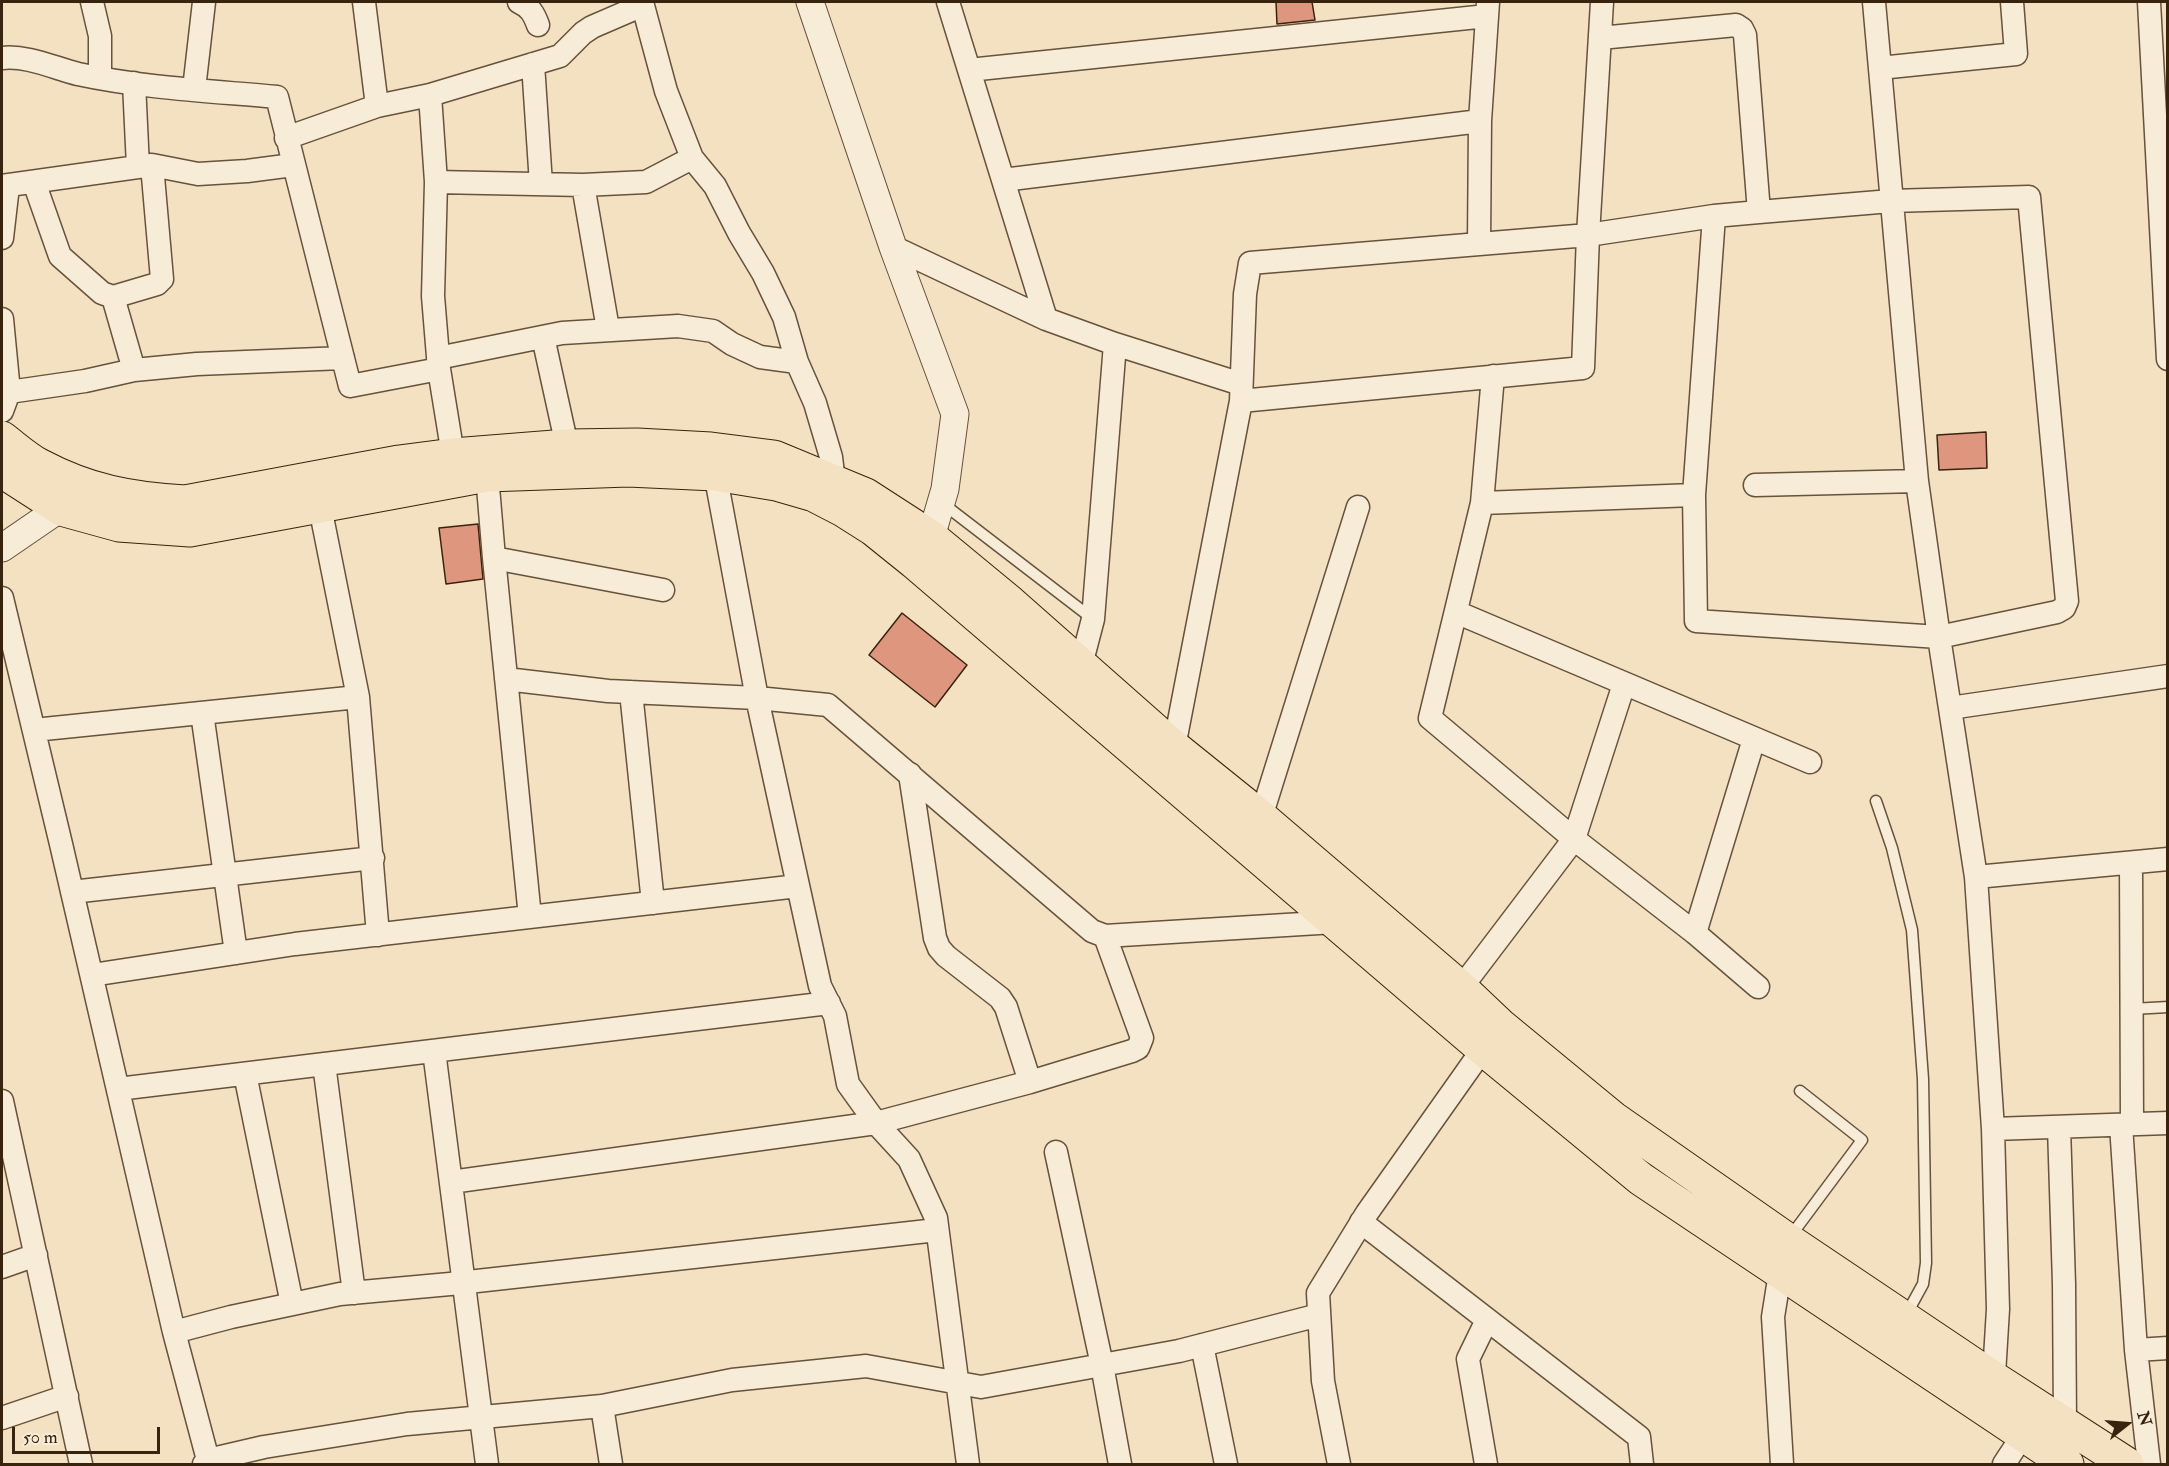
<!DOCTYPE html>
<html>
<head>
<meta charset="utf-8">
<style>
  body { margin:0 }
  #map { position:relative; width:2169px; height:1466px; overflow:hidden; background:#f3e1c1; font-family:"IM FELL Double Pica",serif }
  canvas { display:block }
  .frame { position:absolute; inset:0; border:3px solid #38230e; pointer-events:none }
  .north { position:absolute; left:2097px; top:1394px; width:60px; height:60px; -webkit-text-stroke:4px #f7ecd7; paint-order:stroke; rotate:73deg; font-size:16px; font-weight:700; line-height:24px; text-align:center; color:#38230e }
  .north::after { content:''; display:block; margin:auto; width:21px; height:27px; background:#38230e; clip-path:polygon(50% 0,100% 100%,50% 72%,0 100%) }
  .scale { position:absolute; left:12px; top:1427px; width:148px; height:27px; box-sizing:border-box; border:3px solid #38230e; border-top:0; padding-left:8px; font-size:18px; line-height:21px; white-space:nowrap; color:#38230e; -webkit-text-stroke:4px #f7ecd7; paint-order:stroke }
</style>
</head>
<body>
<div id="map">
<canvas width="2169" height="1466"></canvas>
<div class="frame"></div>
<div class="north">N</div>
<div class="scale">50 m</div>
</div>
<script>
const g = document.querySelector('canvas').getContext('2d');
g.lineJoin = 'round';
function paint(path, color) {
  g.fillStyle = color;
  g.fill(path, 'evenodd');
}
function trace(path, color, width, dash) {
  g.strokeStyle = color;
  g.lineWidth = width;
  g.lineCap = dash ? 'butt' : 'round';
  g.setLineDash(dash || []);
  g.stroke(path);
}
const building = new Path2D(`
  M1276 2H1312L1315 20 1277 24Z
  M1986 432 1987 468 1939 470 1937 435Z
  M478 524 483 579 446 584 439 528Z
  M902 613 967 665 935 707 869 655Z`);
paint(building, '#df967f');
trace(building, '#38230e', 1.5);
const service = new Path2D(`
  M942 503 1093 619
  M1876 801 1892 848 1912 930 1923 1079 1926 1263 1923 1284 1906 1315
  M2132 1009 2168 1007
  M1790 1237 1862 1140 1800 1091`);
const minor = new Path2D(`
  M92 2 100 36V77
  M364 2 377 106
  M519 2C530 7 534 14 538 25
  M642 2 666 91 692 158 715 186 739 233 763 273 784 317 797 362 815 403 831 457 834 482
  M948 2 1046 319 1115 344 1093 619 1081 665
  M1874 2 1917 481 1939 637 1976 877 1993 1129 1998 1309 1993 1391
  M2149 2 2168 359
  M1600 38 1736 25 1742 29 1745 35 1759 212
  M2 58C27 55 54 68 78 74 143 88 211 91 277 97L350 386 439 369
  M533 64 541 184
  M1880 68 2016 54 2012 2
  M969 70 1487 16
  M134 83 138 167
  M194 89 204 2
  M430 95 436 182 433 296 439 369 453 455
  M286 138 377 106 430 95 560 56 583 33 592 27 643 5
  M1003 180 1480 121
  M34 182 60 256 102 293 113 297 134 370
  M436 182 583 185 646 182 692 158
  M583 185 608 329
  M2 186 152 165 198 174 247 171 293 165
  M2 238 8 186
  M1479 244 1480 121 1488 2
  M893 247 1046 319
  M113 297 157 284 162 279 152 165
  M2 319 9 392 2 411
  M543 337 567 446
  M1115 344 1241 384
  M438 358 562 333 678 326 713 331 732 344 760 357 797 362
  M1493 376 1482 503 1430 718 1574 839 1695 933 1758 987
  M9 392 85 381 134 370 197 364 343 358
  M1241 401 1583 368 1588 235 1602 2
  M713 462 757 698 820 986 835 1016 848 1084 876 1123 909 1159 936 1218 968 1464
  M487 475 494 558 530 917
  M1755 485 1917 481
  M1482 503 1694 495
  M320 507 358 697 378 935
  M494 558 663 590
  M2 598 61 844 174 1332 208 1460
  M1456 612 1810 762
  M506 679 608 691 757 698 828 705 1092 931 1105 936 1335 922
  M631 692 653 903
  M1950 708 2168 676
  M202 713 236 953
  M34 730 358 697
  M1174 747 1241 401 1245 294 1250 263 1588 235 1714 216 1759 212 1891 201 2029 197 2067 601 2064 608 2057 612 1939 637 1696 621 1694 495 1714 216
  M910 774 935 938 939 948 946 956 1000 998 1006 1007 1030 1082
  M1261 817 1358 507
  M2131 863 2132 1124
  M1976 877 2168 859
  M72 892 373 858
  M1695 933 1754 739
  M92 975 295 944 798 886
  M1461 988 1574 839 1624 684
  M434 1051 487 1464
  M324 1064 354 1293
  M245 1074 292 1304
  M118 1089 829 1003
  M2 1101 81 1464
  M2121 1125 2136 1350 2149 1464
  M2059 1127 2064 1284 2065 1423
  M1993 1129 2168 1123
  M1056 1152 1102 1365 1120 1464
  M451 1182 876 1123 1030 1082 1132 1051 1138 1048 1142 1038 1105 936
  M1361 1222 1639 1437 1642 1464
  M2 1267 36 1255
  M1780 1273 1773 1317 1782 1464
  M174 1332 231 1317 340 1294 450 1284 937 1230
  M1202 1345 1226 1464
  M2136 1350 2168 1348
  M602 1406 611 1464
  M2 1418 67 1396
  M204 1464 208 1460 264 1447 407 1424 602 1406 732 1380 866 1366 981 1387 1179 1351 1319 1315
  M1339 1464 1323 1381 1318 1293 1367 1213 1490 1039
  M1486 1464 1468 1359 1487 1320
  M2004 1464 2023 1435`);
const tertiary = new Path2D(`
  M810 2 893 247 955 414 945 489 931 537 920 554
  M2 548 75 498`);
const primary = new Path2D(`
  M2 438C14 447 26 458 39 465 88 491 130 499 185 502L399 462 453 455 567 446 637 445 711 449 774 457 866 495 931 537 1011 603 1174 747 1261 817 1461 988 1500 1025 1613 1118 1788 1240 1995 1379 2127 1464
  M2 471 61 509 119 525 190 530 487 475 628 470 715 474 776 484 814 495 843 510 873 529 914 562 1483 1049 1641 1179 2067 1464`);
trace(service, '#67523b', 13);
trace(minor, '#67523b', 25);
trace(tertiary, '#67523b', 29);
trace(primary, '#38230e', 35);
trace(service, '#f7ecd7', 10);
trace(minor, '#f7ecd7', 22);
trace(tertiary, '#f7ecd7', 27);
trace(primary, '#f3e1c1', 33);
</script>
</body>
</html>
